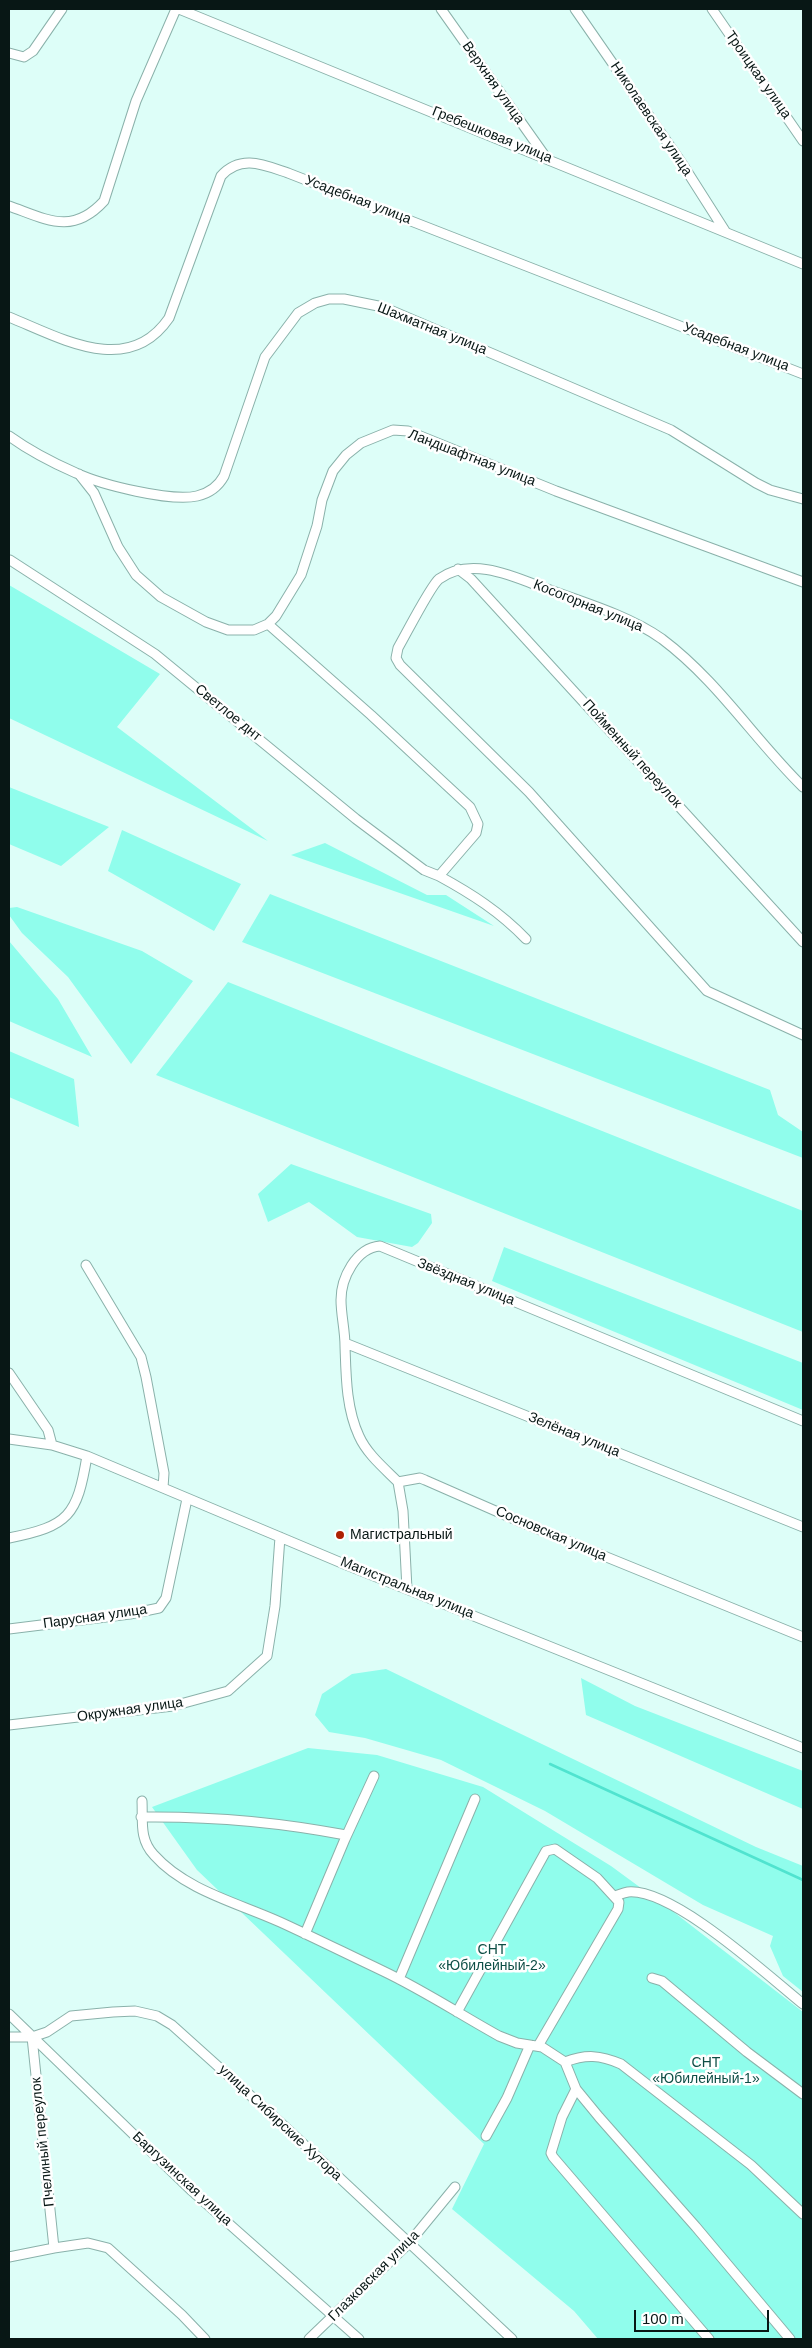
<!DOCTYPE html>
<html>
<head>
<meta charset="utf-8">
<style>
  body { margin:0 }
  #map { position:relative; width:812px; height:2348px; overflow:hidden; background:#ddfef8; font-family:Arial,sans-serif }
  canvas { display:block }
  .frame { position:absolute; inset:0; border:10px solid #081715; pointer-events:none }
  .scale { position:absolute; left:634px; top:2310px; width:135px; height:22px; box-sizing:border-box; border:2px solid #081715; border-top:0; padding-left:6px; font-size:15px; line-height:18px; white-space:nowrap; color:#081715; -webkit-text-stroke:4px #fff; paint-order:stroke }
</style>
</head>
<body>
<div id="map">
<canvas width="812" height="2348"></canvas>
<div class="frame"></div>
<div class="scale">100 m</div>
</div>
<script>
const g = document.querySelector('canvas').getContext('2d');
g.lineJoin = 'round';
function paint(path, color) {
  g.fillStyle = color;
  g.fill(path, 'evenodd');
}
function trace(path, color, width, dash) {
  g.strokeStyle = color;
  g.lineWidth = width;
  g.lineCap = dash ? 'butt' : 'round';
  g.setLineDash(dash || []);
  g.stroke(path);
}
function drawText(font, color, halo, rows, align = 'center') {
  g.font = font + ' Arial,sans-serif';
  g.lineWidth = 5;
  g.setLineDash([]);
  g.textBaseline = 'middle';
  g.strokeStyle = halo;
  g.fillStyle = color;
  for (const [text, x, y, turn = 0] of rows) {
    g.save();
    g.translate(x, y);
    g.rotate((+turn || 0) * Math.PI / 180);
    g.textAlign = isNaN(turn) ? turn : align;
    if (halo) g.strokeText(text, 0, 0);
    g.fillText(text, 0, 0);
    g.restore();
  }
}
paint(new Path2D(`
  M9 585 160 674 117 727 268 841 9 718Z
  M9 787 109 827 61 866 9 844Z
  M122 830 241 884 214 931 108 871Z
  M325 843 427 895H446L494 926 291 855Z
  M270 894 770 1090 778 1115 803 1132V1158L242 942Z
  M17 907 142 951 193 981 131 1064 68 977 22 933 9 915V908Z
  M9 941 58 999 92 1057 9 1021Z
  M228 982 803 1211V1332L156 1075Z
  M9 1051 74 1079 79 1127 9 1097Z
  M291 1164 431 1214 432 1223 418 1243 412 1247 357 1237 309 1202 268 1222 258 1194Z
  M504 1247 803 1363V1410L492 1281Z
  M386 1669 756 1847 803 1866V1992L783 1976 770 1946 773 1936 703 1905 545 1811 441 1760 365 1738 329 1732 315 1715 322 1694 352 1674Z
  M581 1678 635 1706 803 1771V1809L586 1715Z
  M308 1748 377 1755 483 1787 611 1866 675 1913 803 2012V2339H598L574 2311 452 2209 484 2144 197 1870 152 1807Z`), '#90fdec');
trace(new Path2D(`
  M550 1764 803 1880`), '#50e3cf', 2.5);
const minor = new Path2D(`
  M179 9 803 264
  M441 9 545 156
  M575 9 683 165 725 231
  M712 9 803 141
  M9 53 24 57 33 51 62 9
  M9 206C46 219 72 236 104 201L136 101 176 9
  M9 317C61 338 128 378 169 318L221 176C241 154 264 165 288 173L803 374
  M9 436C30 451 53 463 76 473 102 485 171 502 197 496 210 493 218 487 224 476L265 357 298 313 315 303 329 299H344L383 307 671 430 756 483 770 490 803 499
  M79 474 94 493 118 547 136 575 161 597 206 622 228 630H254L268 624 276 616 301 575 317 526 322 500 333 471 346 455 361 443 393 430 408 431 556 491 803 582
  M10 560 155 654 356 819 424 870 439 876
  M458 569 471 579 803 942
  M268 624 371 715 470 807 478 824 476 833 439 876C472 894 500 912 526 939
  M803 787C754 739 718 681 662 639 627 614 576 600 536 585 506 573 468 558 439 579 431 585 405 636 398 648L396 658 400 665 529 792 707 991 803 1035
  M86 1265 141 1357 146 1377 164 1473 163 1488
  M345 1343 803 1527
  M9 1373 48 1430 52 1445
  M9 1439 52 1445 87 1456 344 1564 803 1748
  M398 1482C384 1468 367 1454 359 1436 346 1408 346 1375 345 1346 345 1330 341 1315 341 1300 341 1278 356 1248 380 1246L803 1421
  M9 1538C69 1526 77 1516 87 1456
  M407 1589 403 1511 398 1482 420 1478 425 1480 523 1523 803 1637
  M9 1629 130 1614 159 1608 166 1598 187 1499
  M9 1725 173 1706 228 1691 267 1656 275 1606 280 1537
  M142 1801C143 1821 139 1839 154 1855 185 1890 238 1903 280 1922 315 1938 349 1955 383 1971 423 1990 461 2015 499 2036L517 2043 542 2047 565 2062 576 2089 599 2117 696 2227 790 2339
  M141 1817C210 1816 278 1822 346 1835
  M614 1896C618 1895 623 1893 628 1892 673 1888 767 1975 803 2004
  M305 1934 345 1839 374 1776
  M652 1978 662 1981 747 2052 803 2094
  M399 1979 475 1799
  M457 2012 546 1851 555 1849 597 1878 619 1902 618 1909 538 2046
  M9 2014 192 2191 359 2339
  M9 2037H32L47 2032 71 2016 113 2012 135 2011 157 2016 172 2025 281 2123 512 2339
  M32 2037 54 2248
  M565 2062C586 2054 600 2055 621 2064L751 2165 803 2214
  M576 2089 562 2117 551 2153 553 2157 709 2339
  M486 2136 507 2098 530 2045
  M9 2257 54 2248 88 2243 108 2248 182 2315 205 2339
  M309 2339 409 2243 455 2187`);
trace(minor, '#8ab1aa', 11);
trace(minor, '#fff', 9);
for (const [x, y, r, color] of [
  [340,1535,5,"#ae2102"]
]) {
  const dot = new Path2D();
  dot.arc(x, y, r, 0, 2 * Math.PI);
  g.fillStyle = color;
  g.fill(dot);
  trace(dot, '#fff', 2);
}
drawText('14px', '#081715', '#fff', [
  ["Троицкая улица",758,75,55],
  ["Верхняя улица",493,83,55],
  ["Николаевская улица",651,119,56],
  ["Гребешковая улица",492,135,22],
  ["Усадебная улица",358,200,21],
  ["Шахматная улица",432,329,22],
  ["Усадебная улица",736,347,21],
  ["Ландшафтная улица",472,458,21],
  ["Косогорная улица",588,606,22],
  ["Светлое днт",228,713,39],
  ["Пойменный переулок",632,754,48],
  ["Звёздная улица",466,1282,22],
  ["Зелёная улица",574,1435,22],
  ["Сосновская улица",551,1534,23],
  ["Магистральная улица",407,1588,22],
  ["Парусная улица",95,1617,-8],
  ["Окружная улица",130,1710,-8],
  ["улица Сибирские Хутора",280,2123,43],
  ["Пчелиный переулок",43,2142,-96],
  ["Баргузинская улица",182,2179,43],
  ["Глазковская улица",374,2276,-45]
]);
drawText('14px', '#081715', '#fff', [
  ["Магистральный",350,1535]
], 'left');
drawText('14px', '#0e4e46', '#fff', [
  ["СНТ",492,1950],
  ["«Юбилейный-2»",492,1966],
  ["СНТ",706,2063],
  ["«Юбилейный-1»",706,2079]
]);
</script>
</body>
</html>
